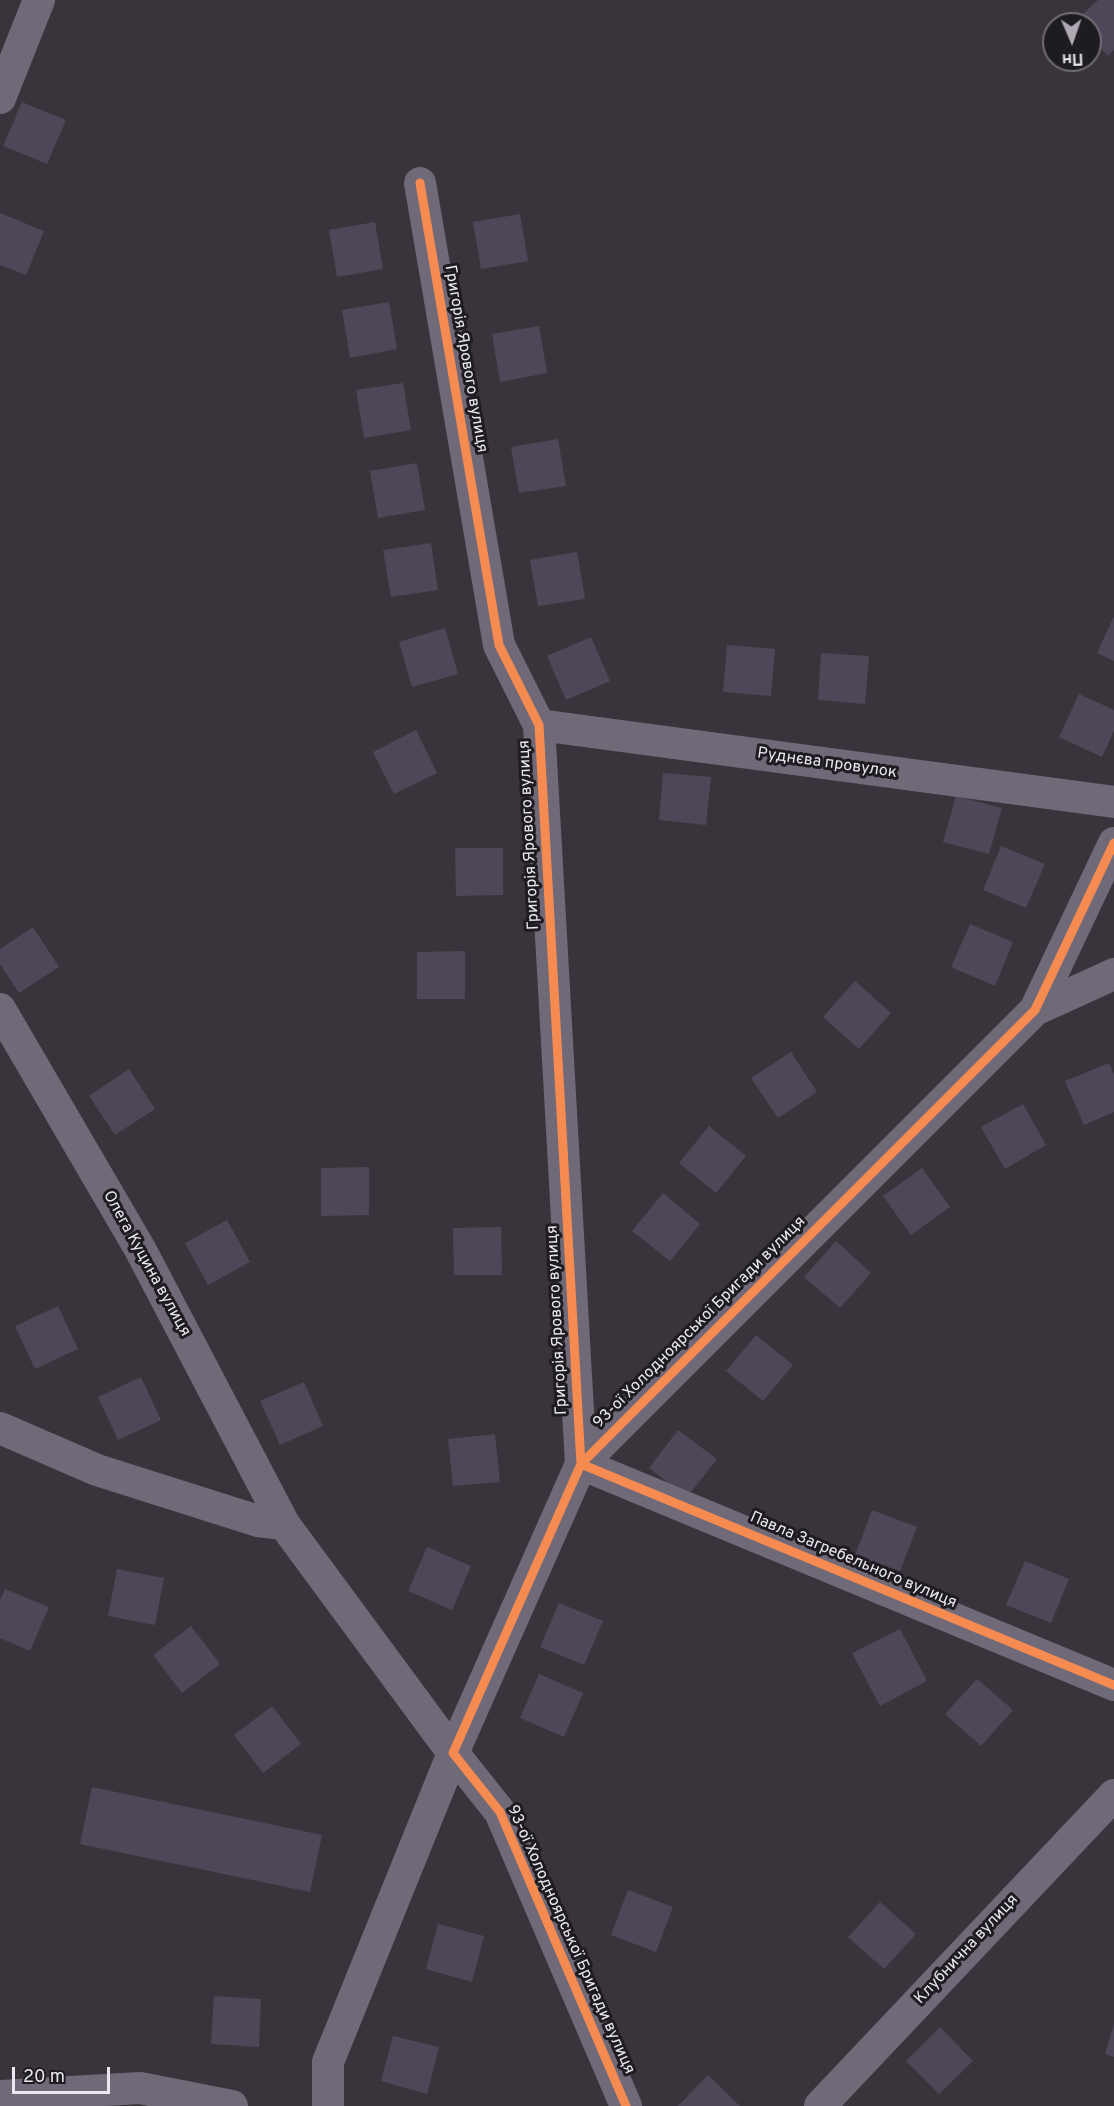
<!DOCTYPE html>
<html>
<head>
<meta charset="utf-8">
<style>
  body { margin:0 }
  #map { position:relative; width:1114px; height:2106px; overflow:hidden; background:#39343c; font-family:Overpass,sans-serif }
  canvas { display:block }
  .north { position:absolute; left:1042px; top:12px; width:60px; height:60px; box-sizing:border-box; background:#1e1b21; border:2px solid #706d74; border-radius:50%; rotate:178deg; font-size:16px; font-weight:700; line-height:24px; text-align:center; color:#ebe7f0 }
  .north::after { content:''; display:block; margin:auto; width:21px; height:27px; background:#ada8b1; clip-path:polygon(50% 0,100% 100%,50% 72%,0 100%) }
  .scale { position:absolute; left:12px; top:2067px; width:98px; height:27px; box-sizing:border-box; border:3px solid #ebe7f0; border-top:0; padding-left:8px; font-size:18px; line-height:21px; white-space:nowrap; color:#ebe7f0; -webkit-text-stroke:4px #1e1b21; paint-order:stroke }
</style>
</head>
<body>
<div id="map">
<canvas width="1114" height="2106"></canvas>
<div class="north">Пн</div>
<div class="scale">20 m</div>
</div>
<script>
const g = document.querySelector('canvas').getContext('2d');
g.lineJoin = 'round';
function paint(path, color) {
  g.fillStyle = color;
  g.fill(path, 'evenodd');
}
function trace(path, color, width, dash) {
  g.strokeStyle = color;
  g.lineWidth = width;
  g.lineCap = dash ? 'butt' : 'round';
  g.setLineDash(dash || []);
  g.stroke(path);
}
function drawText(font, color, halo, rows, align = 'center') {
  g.font = font + ' Overpass,sans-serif';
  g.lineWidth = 6;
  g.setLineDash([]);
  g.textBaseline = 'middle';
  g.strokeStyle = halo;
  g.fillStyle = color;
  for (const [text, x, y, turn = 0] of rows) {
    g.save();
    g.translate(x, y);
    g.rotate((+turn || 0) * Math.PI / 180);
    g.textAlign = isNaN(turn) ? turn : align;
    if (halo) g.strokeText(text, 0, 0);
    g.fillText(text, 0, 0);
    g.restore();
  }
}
paint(new Path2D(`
  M1098 0H1114V50L1108 56 1090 37V24H1078L1075 21Z
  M22 102 66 120 47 164 3 146Z
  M0 213 44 231 26 275 0 265Z
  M520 214 528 261 481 269 473 222Z
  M375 222 383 269 337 277 329 230Z
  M389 302 397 349 350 358 342 310Z
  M539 326 547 373 500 382 492 334Z
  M403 383 411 430 364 438 356 390Z
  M558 439 566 486 519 493 511 447Z
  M417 463 425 510 378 518 370 471Z
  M431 543 438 590 391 597 383 550Z
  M577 552 585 599 538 606 530 560Z
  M1114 616V661L1097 653Z
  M445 628 458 674 412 687 399 642Z
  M591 637 610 681 566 700 547 656Z
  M727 645 775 649 771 696 723 692Z
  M821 653 869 656 865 704 818 700Z
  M1079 694 1114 710V731L1102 757 1059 737Z
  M416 730 437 773 394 794 373 752Z
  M663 773 711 777 706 825 659 820Z
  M956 796 1002 808 989 854 943 842Z
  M1001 846 1045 864 1026 908 983 890Z
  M455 848H503V895L456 896Z
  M970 924 1013 942 995 986 951 967Z
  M33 927 59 967 19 993 0 964V949Z
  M465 951V999H417V952Z
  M855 981 891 1013 859 1049 823 1017Z
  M791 1052 817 1092 778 1118 751 1078Z
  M1109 1063 1114 1074V1112L1084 1125 1065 1081Z
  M129 1069 155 1109 115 1135 89 1096Z
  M1023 1104 1046 1145 1005 1169 981 1127Z
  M709 1126 746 1156 716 1193 679 1163Z
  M369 1167V1215L321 1216V1168Z
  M922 1168 950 1207 911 1235 883 1196Z
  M663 1193 700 1224 670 1261 632 1231Z
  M227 1220 250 1262 208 1285 185 1243Z
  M501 1227 502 1275H454L453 1228Z
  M836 1241 871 1273 840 1308 804 1277Z
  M58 1306 78 1349 35 1369 15 1326Z
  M756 1335 793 1365 763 1401 726 1371Z
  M141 1377 161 1420 118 1440 98 1397Z
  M304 1382 323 1426 280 1445 260 1401Z
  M678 1430 717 1459 687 1497 649 1468Z
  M495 1434 500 1482 453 1486 448 1439Z
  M872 1510 917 1527 900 1571 855 1555Z
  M427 1547 471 1566 452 1610 408 1591Z
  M1025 1561 1069 1579 1051 1623 1006 1605Z
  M117 1569 164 1578 155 1625 108 1616Z
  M5 1589 49 1607 30 1651 0 1638V1600Z
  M559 1603 603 1621 584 1665 540 1647Z
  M191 1626 220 1664 182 1693 153 1655Z
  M900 1629 927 1681 880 1706 852 1653Z
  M539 1674 583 1693 564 1737 520 1718Z
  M977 1679 1013 1710 981 1746 945 1714Z
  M272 1706 301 1744 263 1773 234 1735Z
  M92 1787 322 1835 310 1892 80 1844Z
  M628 1890 673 1907 656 1952 611 1935Z
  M880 1902 916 1934 884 1969 848 1937Z
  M438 1924 484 1936 472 1982 426 1969Z
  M214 1996 261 1999 259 2047 211 2044Z
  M1114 2024V2057L1105 2054Z
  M940 2027 973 2061 939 2094 906 2061Z
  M393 2036 439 2047 427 2094 381 2081Z
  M708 2075 740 2106H678Z`), '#4f4657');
trace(new Path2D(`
  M0 98 39 0
  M420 183 499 645 539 725 581 1464 1114 1685
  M539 725 1114 802
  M0 1009 140 1249 284 1524
  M1035 1010 1114 974
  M0 1428 97 1470 258 1521 284 1524 453 1753 328 2062V2106
  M0 2096 140 2088 232 2106
  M626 2106 500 1812 453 1753 581 1464 1035 1010 1114 843
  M820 2106 1114 1795`), '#706978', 32);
trace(new Path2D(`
  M420 183 499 645 539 725 581 1464 1114 1685
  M626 2106 500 1812 453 1753 581 1464 1035 1010 1114 843`), '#f68b52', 9);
drawText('16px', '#ebe7f0', '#1e1b21', [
  ["Григорія Ярового вулиця",465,359,80],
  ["Руднєва провулок",827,764,8],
  ["Григорія Ярового вулиця",530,835,-93],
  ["Олега Куцина вулиця",146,1264,61],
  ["Григорія Ярового вулиця",558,1320,-93],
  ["93-ої Холодноярської Бригади вулиця",700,1323,-45],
  ["Павла Загребельного вулиця",853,1561,23],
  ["93-ої Холодноярської Бригади вулиця",570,1940,66],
  ["Клубнична вулиця",967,1950,-47]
]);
</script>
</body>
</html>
